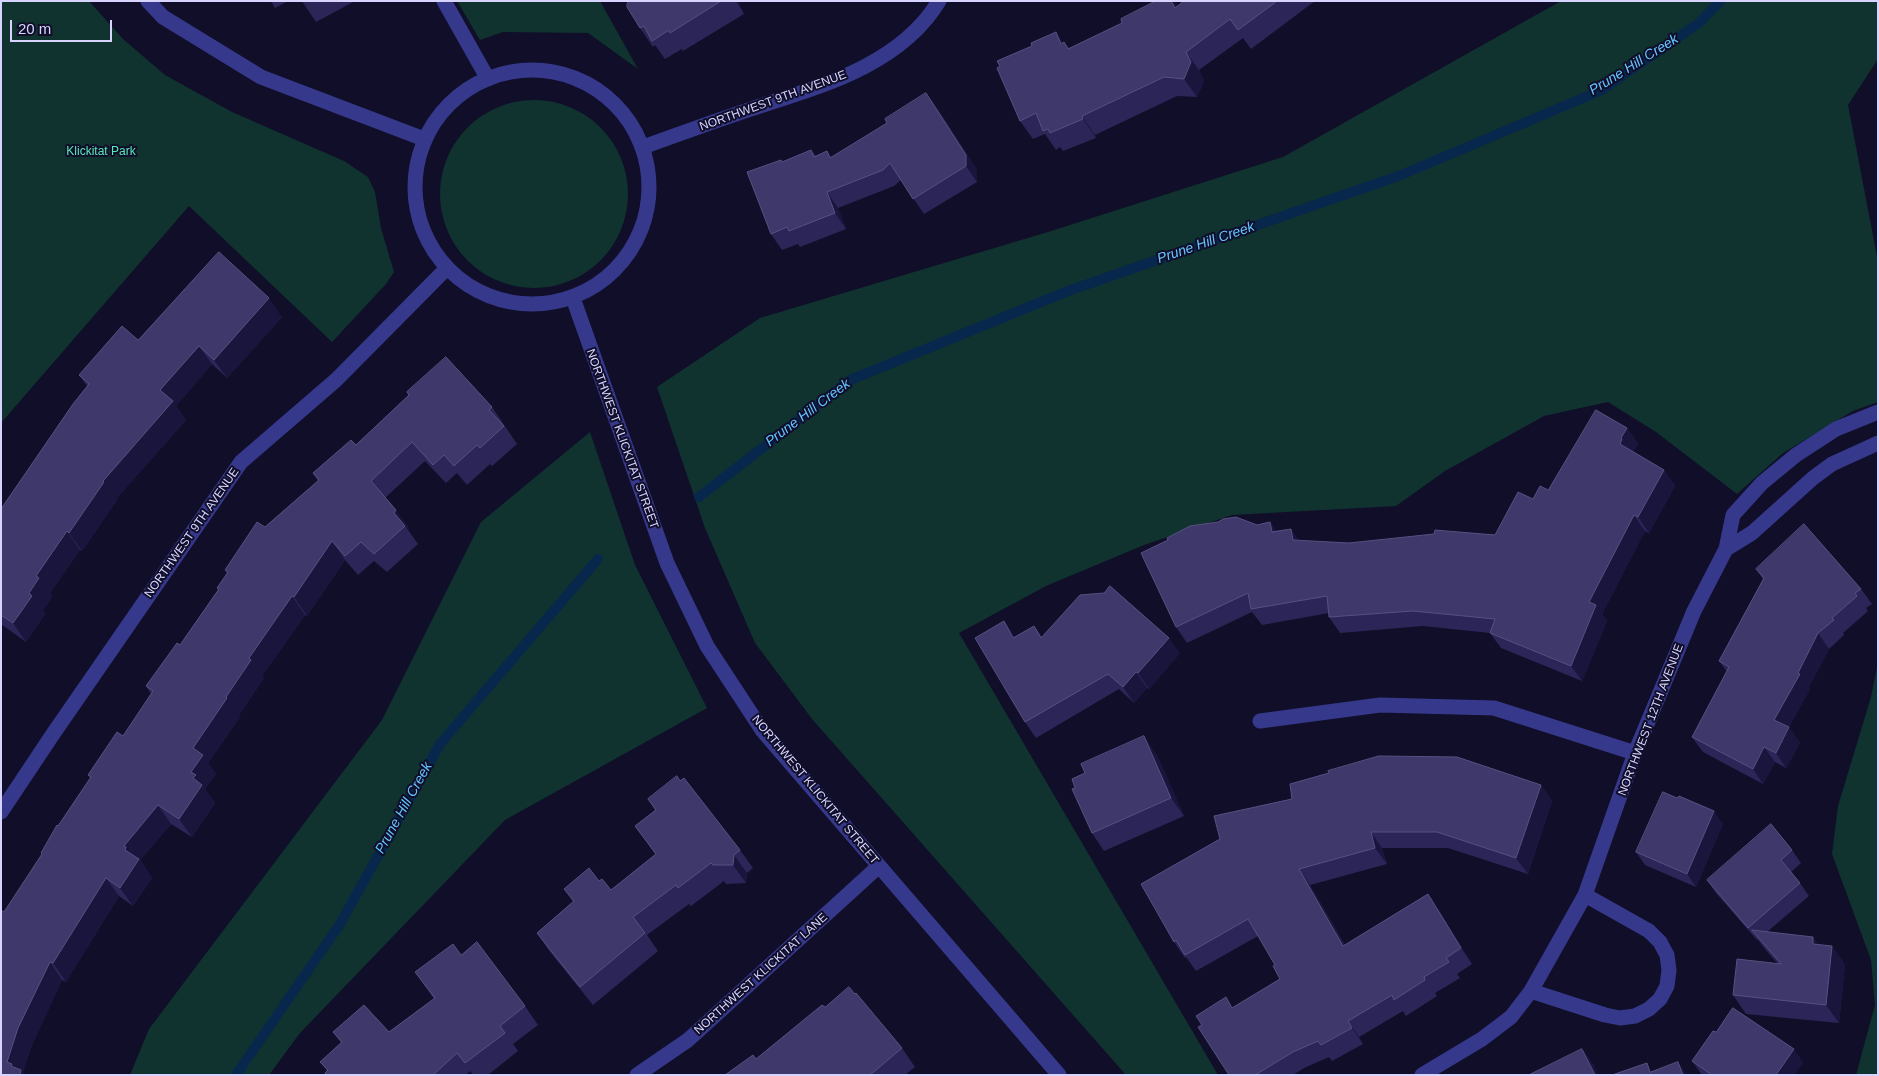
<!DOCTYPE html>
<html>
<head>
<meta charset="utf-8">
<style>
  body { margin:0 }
  #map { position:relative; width:1879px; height:1076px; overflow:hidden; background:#100e29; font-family:Arial,sans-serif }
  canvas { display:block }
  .frame { position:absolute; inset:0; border:2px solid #d7d5ff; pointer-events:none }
  .scale { position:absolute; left:10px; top:20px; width:102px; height:22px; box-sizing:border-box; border:2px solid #d7d5ff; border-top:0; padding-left:6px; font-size:15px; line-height:18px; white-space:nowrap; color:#d7d5ff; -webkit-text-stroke:4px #100e29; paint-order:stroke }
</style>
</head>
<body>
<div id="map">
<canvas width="1879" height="1076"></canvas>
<div class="frame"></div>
<div class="scale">20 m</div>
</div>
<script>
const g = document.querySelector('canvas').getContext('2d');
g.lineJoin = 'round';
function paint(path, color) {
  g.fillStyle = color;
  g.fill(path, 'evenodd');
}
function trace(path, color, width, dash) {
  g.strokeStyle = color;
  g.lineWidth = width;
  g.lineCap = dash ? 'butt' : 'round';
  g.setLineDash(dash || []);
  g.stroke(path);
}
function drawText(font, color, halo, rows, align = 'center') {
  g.font = font + ' Arial,sans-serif';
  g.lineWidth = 4;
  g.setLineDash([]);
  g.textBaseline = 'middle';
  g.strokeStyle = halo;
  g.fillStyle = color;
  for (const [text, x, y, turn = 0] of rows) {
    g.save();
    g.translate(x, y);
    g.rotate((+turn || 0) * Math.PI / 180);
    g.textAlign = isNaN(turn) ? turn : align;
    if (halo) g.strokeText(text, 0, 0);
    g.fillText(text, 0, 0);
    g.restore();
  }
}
paint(new Path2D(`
  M1 1H89L123 39 165 75 232 112 344 161 368 177 375 192 381 228 394 272 386 284 332 342 189 206 1 423Z
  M457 1H600L638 69 588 33 503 32 480 40Z
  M1561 1H1878V59L1848 105 1878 262V402L1853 411 1783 453 1737 494 1656 432 1608 402 1544 416 1445 471 1396 506 1232 515 1144 545 1046 586 959 633 1218 1075H1126L812 719 755 643 705 528 657 387 760 318 1048 232 1283 157Z
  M440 194a94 94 0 1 1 188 0a94 94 0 1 1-188 0Z
  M590 432 635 565 707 708 505 820 300 1033 269 1075H130L149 1029 382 720 481 522Z
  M1878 662V1075H1856L1875 1005 1871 960 1832 854 1838 806 1871 697Z`), '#10332f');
trace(new Path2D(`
  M699 497 850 380 1068 291 1401 175 1602 90 1699 23 1720 1
  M236 1075 340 924 440 744 598 559`), '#08274d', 10);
trace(new Path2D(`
  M148 1 163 17 261 77 424 139
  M444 1 488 79
  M415 187a117 117 0 1 1 234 0a117 117 0 1 1-234 0Z
  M643 147C679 134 715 121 751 109 818 87 900 66 939 1
  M573 298 667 563 707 646 762 730 1059 1075
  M1726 549 1752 533 1813 478 1832 464 1878 443
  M1260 721 1380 705 1494 708 1635 753
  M1 812 53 734 241 462 336 380 446 269
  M1531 991 1605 1015 1620 1018 1635 1016 1649 1009 1660 999 1667 986 1669 970 1667 955 1660 942 1649 931 1585 895
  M637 1075 688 1040 879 866
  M1422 1075 1482 1039 1511 1017 1531 991 1585 895 1635 753 1694 611 1726 549 1733 515 1762 483 1796 455 1836 429 1878 412`), '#36398b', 15);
paint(new Path2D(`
  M271 1H288L275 8Z
  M302 1H355L316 22Z
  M628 1H738L744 14 683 51 682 49 665 59 655 45 653 47 640 28Z
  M1173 1 1177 6 1184 1H1315L1251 49 1243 38 1199 70 1204 81 1197 97 1177 96 1095 135 1096 138 1063 151 1060 147 1056 150 1045 134 1033 139 1020 121 1063 43 1064 42 1069 48Z
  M938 109 977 170V182L924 214 901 180 894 186 838 208 846 229 800 247 798 244 782 250 771 234 781 160 782 162 811 150 816 156 827 151 831 157Z
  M282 317 227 378 212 364 176 406 186 420 116 499 117 500 82 551 80 550 50 593 52 597 43 610 45 614 26 642 1 624V509L87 386 79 375 138 340Z
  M407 392 492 407 517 444 492 466 490 464 467 485 457 473 446 483 425 461 385 498 409 528 408 530 418 544 387 572 374 561 358 575 345 560 307 616 305 615 262 676 264 678 239 715 240 717 208 763 216 774 205 789 215 803 192 837 171 824 140 860 152 878 133 906 119 896 66 982 62 980 31 1047 23 1072 25 1075H1L4 912 42 855 58 826 90 778 88 775 123 736 151 694 146 686 180 645 218 590 217 588 227 574 225 570 265 527 318 481 313 473 356 445 409 395Z
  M1627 428 1638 444 1633 452 1664 470 1675 486 1649 533 1645 531 1602 614 1607 621 1582 681 1501 648 1490 633 1423 626 1340 633 1329 617V613L1262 625 1252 612 1187 643 1176 627 1218 522 1257 525 1270 522 1276 531 1291 529 1299 541 1349 543 1495 535 1533 499 1548 490Z
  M1756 569 1861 589 1872 604 1866 608 1868 611 1843 633 1844 635 1829 649 1809 687 1810 689 1789 727 1800 743 1786 768 1775 762 1763 784 1703 752 1692 737 1727 672 1719 661 1763 579Z
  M1004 621 1015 637 1034 626 1042 637 1180 653 1149 689 1147 688 1134 703 1119 689 1036 738 1025 722Z
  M1157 755 1184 816 1104 851 1092 833Z
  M680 781 740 850 753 868 747 873 746 883 726 884 724 881 691 906 689 904 647 935 658 951 593 1005 550 952 537 933 573 902 564 889 599 881 611 890 656 855 635 826 655 810 648 799Z
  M1541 785 1552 801 1528 874 1448 848H1382L1387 864 1310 885 1345 945 1439 910 1472 964 1457 974 1460 978 1435 993 1437 996 1406 1016 1403 1011 1359 1037 1363 1044 1332 1061 1329 1057 1304 1068 1293 1075H1229L1233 1007 1280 979 1275 965 1258 936 1196 971 1186 957 1185 958 1174 942 1141 884Z
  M1677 798 1723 824 1696 887 1645 865 1636 852Z
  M1792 850 1801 863 1791 872 1800 883 1809 896 1767 932 1819 945 1832 946 1845 965 1839 1023 1746 1014 1733 995 1778 964 1765 949 1758 940H1757L1716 893 1707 880Z
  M461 955 525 1006 538 1025 513 1044 518 1051 488 1075H473L470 1071 466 1075H326L327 1071 320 1062 341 1043 333 1032H389L434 999 415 972Z
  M902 1048 915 1067 905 1075H725L756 1059Z
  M1692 1061 1803 1062 1794 1075H1702Z`), '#2c2658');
paint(new Path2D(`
  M736 1H738L744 14Z
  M1171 1H1173L1182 14 1175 8Z
  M1056 32 1067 49 1064 42 1077 61 1061 44Z
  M1186 52 1199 70 1204 81 1197 97 1184 79Z
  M926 93 938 109 977 170V182L966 166Z
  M1082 116 1095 135 1096 138 1083 119Z
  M827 192 838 208 846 229 835 213Z
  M269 298 282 317 227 378 214 360Z
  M199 346 212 364 176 406 186 420 116 499 117 500 82 551 69 533 160 390Z
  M1627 428 1638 444 1632 453 1620 444 1621 438Z
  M1664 470 1675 486 1649 533 1638 517Z
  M396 510 409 528 408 530 394 513Z
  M1634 515 1645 531 1602 614 1607 621 1582 681 1571 666 1589 602Z
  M1270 522 1281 538 1272 532Z
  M1291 529 1302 544 1293 540Z
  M67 531 80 550 50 593 52 597 43 610 45 614 26 642 13 623 36 576Z
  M332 541 345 560 307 616 294 597Z
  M292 596 305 615 262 676 264 678 239 715 240 717 208 763 216 774 205 789 215 803 192 837 179 819 193 778 191 772 193 748 226 697 249 658Z
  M1004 621 1015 637 1013 638Z
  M1818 633 1829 649 1809 687 1810 689 1785 735 1774 720Z
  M1169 638 1180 653 1149 689 1138 673Z
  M1136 672 1147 688 1134 703 1123 687Z
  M1789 727 1800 743 1786 768 1776 753Z
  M1144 736 1157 755 1184 816 1171 798Z
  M1764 747 1775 762 1763 784 1753 769Z
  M1541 785 1552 801 1528 874 1516 858Z
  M158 805 171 824 140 860 152 878 133 906 120 888 124 846Z
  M1714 811 1723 824 1696 887 1687 874Z
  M1371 832 1382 848 1387 864 1375 848Z
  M734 855 747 873 746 883 733 865Z
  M1299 869 1310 885 1354 962 1343 946Z
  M106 878 119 896 66 982 53 963Z
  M1428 894 1439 910 1472 964 1461 948Z
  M1813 937 1826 955 1813 944Z
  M1832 946 1845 965 1839 1023 1826 1005Z
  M50 962 62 980 31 1047 23 1072 25 1075H16L7 1062 18 1028Z
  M1348 1021 1359 1037 1363 1044 1352 1028Z
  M1582 1049 1594 1065 1598 1075H1595Z
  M1794 1049 1803 1062 1794 1075H1776Z
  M1678 1062 1687 1075H1683Z`), '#19153d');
const building = new Path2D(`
  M628 1H721L670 33 669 30 652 41 644 26 640 28 627 7Z
  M1156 1H1171L1175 8 1184 1H1277L1238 30 1230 19 1186 52 1191 62 1184 79 1164 77 1082 116 1083 119 1050 133 1048 129 1043 131 1036 113 1020 121 997 68 1000 66 997 61 1032 46 1031 43 1056 32 1061 44 1064 42 1068 49 1122 23 1121 19Z
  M926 93 966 155V166L913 199 890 163 883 170 827 192 835 213 789 231 787 227 771 234 747 172 781 160 782 162 811 150 814 157 827 151 830 158 887 123 885 119Z
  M219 252 269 298 214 360 199 346 160 390 173 401 103 481 104 482 69 533 67 531 36 576 39 578 29 593 32 596 13 623 1 615V509L73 404 89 384 79 375 122 326 138 340Z
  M446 357 492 407 489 410 504 426 480 448 477 445 454 466 444 455 433 465 412 442 371 481 396 510 394 513 405 526 374 554 361 542 345 556 332 541 294 597 292 596 249 658 251 660 226 697 227 698 193 748 203 755 191 772 196 775 193 778 202 785 179 819 158 805 124 846 126 847 125 850 139 859 120 888 106 878 53 963 50 962 18 1028 7 1062 12 1064 11 1066 21 1070 20 1075H1V910L4 912 42 854 41 853 57 825 58 826 91 777 88 775 117 732 123 736 153 691 146 686 177 643 180 645 219 589 217 588 228 572 225 570 257 522 265 527 319 480 313 473 351 440 356 445 409 395 407 392Z
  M1596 410 1627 428 1621 438 1622 439 1620 444 1664 470 1638 517 1634 515 1589 602 1596 605 1571 666 1490 633 1495 619 1413 611 1329 617 1327 596 1251 609 1248 593 1176 627 1141 553 1168 540 1167 538 1190 526 1218 522 1223 519 1236 517 1257 525 1270 522 1272 532 1291 529 1293 540 1349 543 1434 534 1435 530 1495 535 1518 492 1533 499 1540 486 1548 490Z
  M1804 524 1861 589 1855 593 1857 596 1832 618 1834 620 1818 633 1798 673 1800 674 1774 720 1789 727 1776 753 1764 747 1753 769 1692 737 1729 667 1719 661 1764 578 1756 569Z
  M1110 586 1169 638 1138 673 1136 672 1123 687 1108 674 1025 722 975 638 1004 621 1013 638 1034 626 1041 638 1080 595 1104 593Z
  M1144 736 1171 798 1092 833 1072 789 1075 788 1072 779 1085 773 1081 764Z
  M1379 756 1457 757 1541 785 1516 858 1437 832H1371L1375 848 1299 869 1343 946 1428 894 1461 948 1446 958 1449 962 1424 977 1425 980 1394 1000 1392 995 1348 1021 1352 1028 1321 1045 1318 1041 1293 1052 1255 1075H1229L1198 1027 1202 1025 1196 1016 1226 997 1232 1008 1280 979 1273 966 1275 965 1248 919 1185 955 1176 940 1174 942 1141 884 1220 839 1214 816 1292 799 1290 784 1329 773 1328 771Z
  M677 776 680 781 684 778 740 850 734 855 733 865H713L711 863 678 888 676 885 633 917 645 933 580 987 537 933 574 901 564 889 589 868 599 881 602 879 611 890 656 854 635 826 656 810 648 799Z
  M1663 792 1677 798 1679 796 1714 811 1687 874 1636 852Z
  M1771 824 1792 850 1781 860 1800 883 1748 928 1707 880Z
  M1752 930 1813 937V944L1832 946 1826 1005 1733 995 1737 959 1781 964Z
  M477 942 525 1006 500 1026 505 1033 465 1063 457 1053 433 1075H326L325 1073 328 1070 320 1062 342 1042 333 1032 364 1005 389 1032 435 998 415 972 453 944 461 955Z
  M849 987 855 994 856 993 902 1048 870 1075H725L753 1055 756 1059 822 1005 825 1007Z
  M1733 1008 1794 1049 1776 1075H1712L1692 1061 1713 1031 1716 1032Z
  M1582 1049 1595 1075H1529Z
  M1678 1062 1683 1075H1612L1647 1063 1650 1072Z`);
paint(building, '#3e396a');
trace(building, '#565181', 1);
drawText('12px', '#d7d5ff', '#100e29', [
  ["NORTHWEST 9TH AVENUE",773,101,-20],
  ["NORTHWEST KLICKITAT STREET",622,439,70],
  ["NORTHWEST 9TH AVENUE",192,533,-55],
  ["NORTHWEST 12TH AVENUE",1651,720,-69],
  ["NORTHWEST KLICKITAT STREET",815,790,50],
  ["NORTHWEST KLICKITAT LANE",761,974,-42]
]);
drawText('12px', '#58e8b9', '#100e29', [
  ["Klickitat Park",101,152]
]);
drawText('italic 14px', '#63c4ff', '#100e29', [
  ["Prune Hill Creek",1634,65,-32],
  ["Prune Hill Creek",1206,243,-19],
  ["Prune Hill Creek",808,413,-37],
  ["Prune Hill Creek",404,808,-61]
]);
</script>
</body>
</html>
